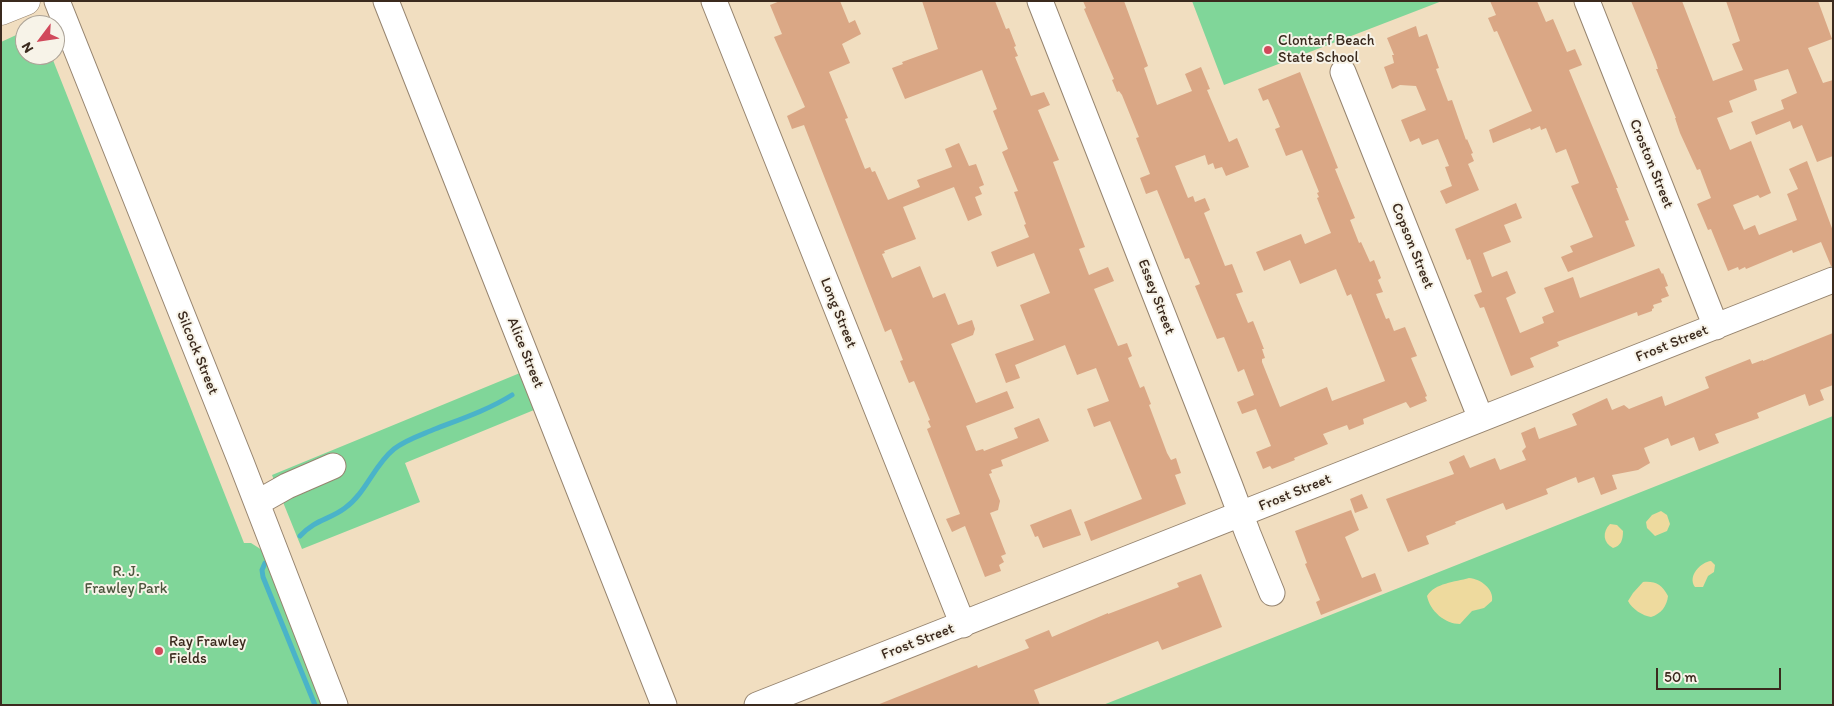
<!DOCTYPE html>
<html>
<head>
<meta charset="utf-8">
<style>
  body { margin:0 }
  #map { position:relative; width:1834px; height:706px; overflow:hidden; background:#f1dec0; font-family:Itim,sans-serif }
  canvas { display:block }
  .frame { position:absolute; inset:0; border:2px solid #3b2a1e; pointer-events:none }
  .north { position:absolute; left:15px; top:15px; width:50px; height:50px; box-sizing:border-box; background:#f7f3e8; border:1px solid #aca397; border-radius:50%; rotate:239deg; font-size:14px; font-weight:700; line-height:20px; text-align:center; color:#3b2a1e }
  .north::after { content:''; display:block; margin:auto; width:18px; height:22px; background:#d1495b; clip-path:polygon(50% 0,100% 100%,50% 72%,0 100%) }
  .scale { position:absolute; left:1656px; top:668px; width:125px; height:22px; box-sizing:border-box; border:2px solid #3b2a1e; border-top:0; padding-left:6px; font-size:15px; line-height:18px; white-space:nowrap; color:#3b2a1e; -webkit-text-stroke:4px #f7f3e8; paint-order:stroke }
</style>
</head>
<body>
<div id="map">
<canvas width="1834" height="706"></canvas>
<div class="frame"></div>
<div class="north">N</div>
<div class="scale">50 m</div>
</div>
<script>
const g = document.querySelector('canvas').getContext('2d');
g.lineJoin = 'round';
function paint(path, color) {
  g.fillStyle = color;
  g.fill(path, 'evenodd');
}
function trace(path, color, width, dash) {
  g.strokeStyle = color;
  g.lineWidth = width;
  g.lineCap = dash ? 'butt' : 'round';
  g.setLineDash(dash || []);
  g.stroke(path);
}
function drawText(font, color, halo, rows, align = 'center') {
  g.font = font + ' Itim,sans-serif';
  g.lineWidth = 4;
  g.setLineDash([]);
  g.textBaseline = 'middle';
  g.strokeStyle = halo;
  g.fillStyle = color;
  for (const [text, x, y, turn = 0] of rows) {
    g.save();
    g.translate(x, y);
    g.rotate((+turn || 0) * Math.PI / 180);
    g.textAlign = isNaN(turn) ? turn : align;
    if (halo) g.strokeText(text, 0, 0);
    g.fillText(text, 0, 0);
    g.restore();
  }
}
paint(new Path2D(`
  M1192 1H1442L1224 85Z
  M25 31V55H51L244 543H251L262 550 323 705H1V42Z
  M520 373 534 410 405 463 420 502 302 549 272 475Z
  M1833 416V705H1103Z`), '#80d699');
paint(new Path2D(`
  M1661 511 1667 515 1670 524 1667 531 1655 536 1647 528 1646 522 1652 515Z
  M1610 524 1617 525 1623 531C1623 540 1621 546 1613 548 1603 543 1602 532 1610 524Z
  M1711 561 1715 565 1714 572 1708 576 1703 587H1695C1687 576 1701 562 1711 561Z
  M1469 578C1481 579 1494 589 1492 601L1484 608 1472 611 1460 624C1445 624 1430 611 1427 596 1435 583 1455 582 1469 578Z
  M1643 582C1656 581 1662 585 1668 596 1667 606 1661 614 1651 617 1643 616 1632 609 1628 601L1633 593Z`), '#eeda9e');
trace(new Path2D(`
  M300 536C316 519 329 520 345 508 366 493 374 465 394 449 405 440 421 435 435 429 461 419 488 410 512 395
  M265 563 262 570 263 577 315 705`), '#4ab3c9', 5);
paint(new Path2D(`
  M780 1H840L849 23 855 20 861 34 842 44 850 63 829 72 848 118 845 119 865 169 870 167 872 172 875 171 888 200 920 187 917 180 952 167 945 149 959 143 969 166 976 164 984 185 979 187 982 194 975 197 982 215 968 221 954 187 903 207 916 239 884 251 885 253 882 254 892 278 920 266 933 298 945 293 958 325 972 320 975 329 973 335 951 344 976 403 1007 391 1014 408 966 426 976 451 983 449 984 451 1018 438 1014 428 1039 418 1049 441 1001 460 1003 466 991 470 992 473 989 474 1000 501 998 510 990 513 1006 554 1001 556 1004 562 999 565 1001 571 985 577 965 526 952 532 946 519 960 514 927 429 931 427 928 421 930 420 914 381 909 383 900 361 903 360 891 329 885 332 804 125 792 129 787 116 805 107 774 37 782 34 770 5Z
  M922 1H995L1006 29 1009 28 1016 46 1014 47 1018 56 1015 57 1031 96 1044 92 1050 105 1038 110 1059 160 1053 162 1085 247 1079 249 1089 275 1108 267 1114 281 1094 289 1118 346 1127 343 1132 356 1128 358 1140 388 1144 386 1151 404 1149 405 1167 453 1171 460 1176 458 1181 473 1175 475 1186 504 1091 541 1084 522 1142 499 1110 421 1094 427 1087 409 1109 401 1096 368 1077 375 1065 345 1015 365 1020 378 1006 383 995 354 1034 340 1020 305 1050 293 1034 253 997 267 991 252 1029 237 1024 225 1026 224 1014 192 1018 191 1002 152 1008 149 993 111 997 109 982 70 905 99 892 68 903 64 902 62 938 49Z
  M1083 1H1124L1148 66 1144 68 1157 105 1192 91 1185 74 1201 67 1210 89 1207 90 1229 142 1237 138 1249 167 1226 176 1222 167 1215 169 1213 163 1208 165 1205 155 1175 166 1188 198 1193 196 1195 202 1205 198 1210 210 1204 213 1225 266 1232 264 1243 292 1236 294 1248 323 1253 321 1264 349H1262L1265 358 1262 359V362L1280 407 1327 387 1332 401 1385 381 1351 294 1347 296 1336 269 1300 284 1290 260 1264 271 1256 252 1301 234 1305 244 1331 233 1317 198 1319 197 1317 193 1319 192 1302 150 1286 156 1275 129 1280 127 1268 99 1263 101 1258 89 1300 72 1338 168 1335 169 1355 218 1350 220 1359 243 1361 242 1370 262 1374 260 1381 278 1378 280 1383 292 1376 294 1386 319 1389 318 1394 331 1405 327 1417 356 1411 358 1427 396 1425 397 1427 401 1410 408 1406 402 1363 419 1364 424 1349 430 1347 425 1323 434 1328 444 1294 458 1295 460 1272 469 1270 466 1263 469 1256 452 1271 446 1256 409 1242 414 1237 402 1254 395 1244 369 1238 372 1224 337 1217 339 1195 286 1200 284 1189 258 1185 259 1157 190 1146 194 1140 178 1150 174 1136 138 1139 137 1122 95 1119 91 1117 92 1112 80 1114 79 1084 9 1086 8Z
  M1490 1H1537L1546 22 1553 19 1567 52 1575 49 1582 65 1569 70 1618 188H1616L1629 220 1625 221 1635 246 1568 272 1561 257 1573 252 1570 246 1593 237 1571 186 1579 183 1566 149 1556 153 1546 128 1541 130 1540 126 1531 130 1530 128 1493 143 1489 130 1532 111 1497 31 1494 32 1488 18 1496 15Z
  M1631 1H1682L1713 81 1743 70 1732 44 1740 41 1726 1H1818L1832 39 1808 48 1823 83 1833 80V156L1817 162 1802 125 1793 129 1790 121 1756 135 1751 122 1784 109 1781 100 1797 93 1788 69 1754 80 1757 90 1729 101 1733 112 1717 118 1730 150 1751 141 1771 193 1760 198 1758 195 1733 205 1744 230 1755 225 1759 235 1797 220 1787 194 1798 189 1789 169 1807 161 1833 231V266H1831L1821 242 1793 253 1792 250 1746 269 1745 267 1739 270 1738 267 1728 271 1711 229 1708 230 1697 204 1711 198 1700 169 1697 170 1680 133 1675 118H1676L1656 69H1658L1656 62Z
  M1416 26 1419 37 1427 34 1439 68 1436 69 1448 101 1452 100 1466 140 1467 139 1473 153 1471 154 1474 161 1468 164 1479 190 1446 204 1440 191 1452 186 1445 167 1449 166 1438 139 1422 145 1419 138 1410 142 1401 120 1426 110 1416 86 1400 85 1392 89 1384 67 1394 63 1392 55H1394L1387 38Z
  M1516 203 1522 218 1504 225 1511 242 1483 253 1492 277 1507 271 1516 293 1506 298 1520 333 1544 323 1542 317 1554 312 1544 288 1573 277 1580 298 1659 268 1662 274 1663 273 1668 286 1665 287 1669 296 1661 299 1662 302 1653 305 1654 308 1652 309V311L1638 316 1637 312 1557 342 1559 346 1530 358 1534 367 1511 376 1484 307 1480 308 1474 295 1482 292 1470 259 1467 260 1455 229Z
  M1833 333V385L1820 390 1824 400 1809 406 1805 394 1757 413 1759 418 1715 434 1719 443 1699 451 1694 437 1671 446 1668 438 1644 448 1650 463 1638 470 1612 475 1617 489 1601 495 1594 477 1578 483 1576 477 1546 489 1548 494 1506 510 1503 503 1455 522 1456 524 1426 536 1429 544 1408 552 1386 499 1454 474 1449 462 1464 455 1470 468 1495 458 1500 470 1526 460 1522 451 1526 447 1521 433 1535 427 1539 439 1577 425 1572 414 1607 398 1612 410 1624 405 1629 409 1662 396 1665 406 1709 388 1705 377 1750 359 1752 364 1763 360V361Z
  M1362 494 1368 508 1355 513 1350 499Z
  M1071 509 1081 535 1043 548 1038 536 1035 537 1030 525Z
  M1351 510 1359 530 1345 537 1362 578 1375 573 1382 591 1321 615 1316 602 1320 600 1305 564 1307 563 1295 531Z
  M1201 574 1222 627 1162 650 1158 641 1034 690 1040 705H877L977 665 978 668 1029 648 1025 640 1049 630 1052 637 1108 613V614L1179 587 1177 583Z`), '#daa785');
const minor = new Path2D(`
  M57 1 241 462 335 705
  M386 1 664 705
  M714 1 963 625
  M1040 1 1230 486 1248 534 1272 593
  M1587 1 1716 327
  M1343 72 1481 419
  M257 503 287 486 333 466
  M757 705 1833 280`);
const highway = new Path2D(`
  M1 11 26 1`);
trace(minor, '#96846f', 27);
trace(highway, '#96846f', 29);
trace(minor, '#fff', 25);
trace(highway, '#fff', 28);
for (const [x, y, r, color] of [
  [1268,50,5,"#d1495b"],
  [159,651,5,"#d1495b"]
]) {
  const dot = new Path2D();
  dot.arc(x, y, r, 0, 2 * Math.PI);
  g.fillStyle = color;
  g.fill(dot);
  trace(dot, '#f7f3e8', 2);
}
drawText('15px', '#3b2a1e', '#f7f3e8', [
  ["Clontarf Beach",1278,41],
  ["State School",1278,58],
  ["Ray Frawley",169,642],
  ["Fields",169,659]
], 'left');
drawText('15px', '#3b2a1e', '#f7f3e8', [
  ["Croston Street",1651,164,68],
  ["Copson Street",1412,246,68],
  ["Essey Street",1156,297,69],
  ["Long Street",838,313,68],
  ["Frost Street",1672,344,-22],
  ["Silcock Street",197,353,68],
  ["Alice Street",525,353,68],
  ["Frost Street",1295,493,-22],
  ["Frost Street",918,642,-21]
]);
drawText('15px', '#4c553d', '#f7f3e8', [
  ["R. J.",126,572],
  ["Frawley Park",126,589]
]);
</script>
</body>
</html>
